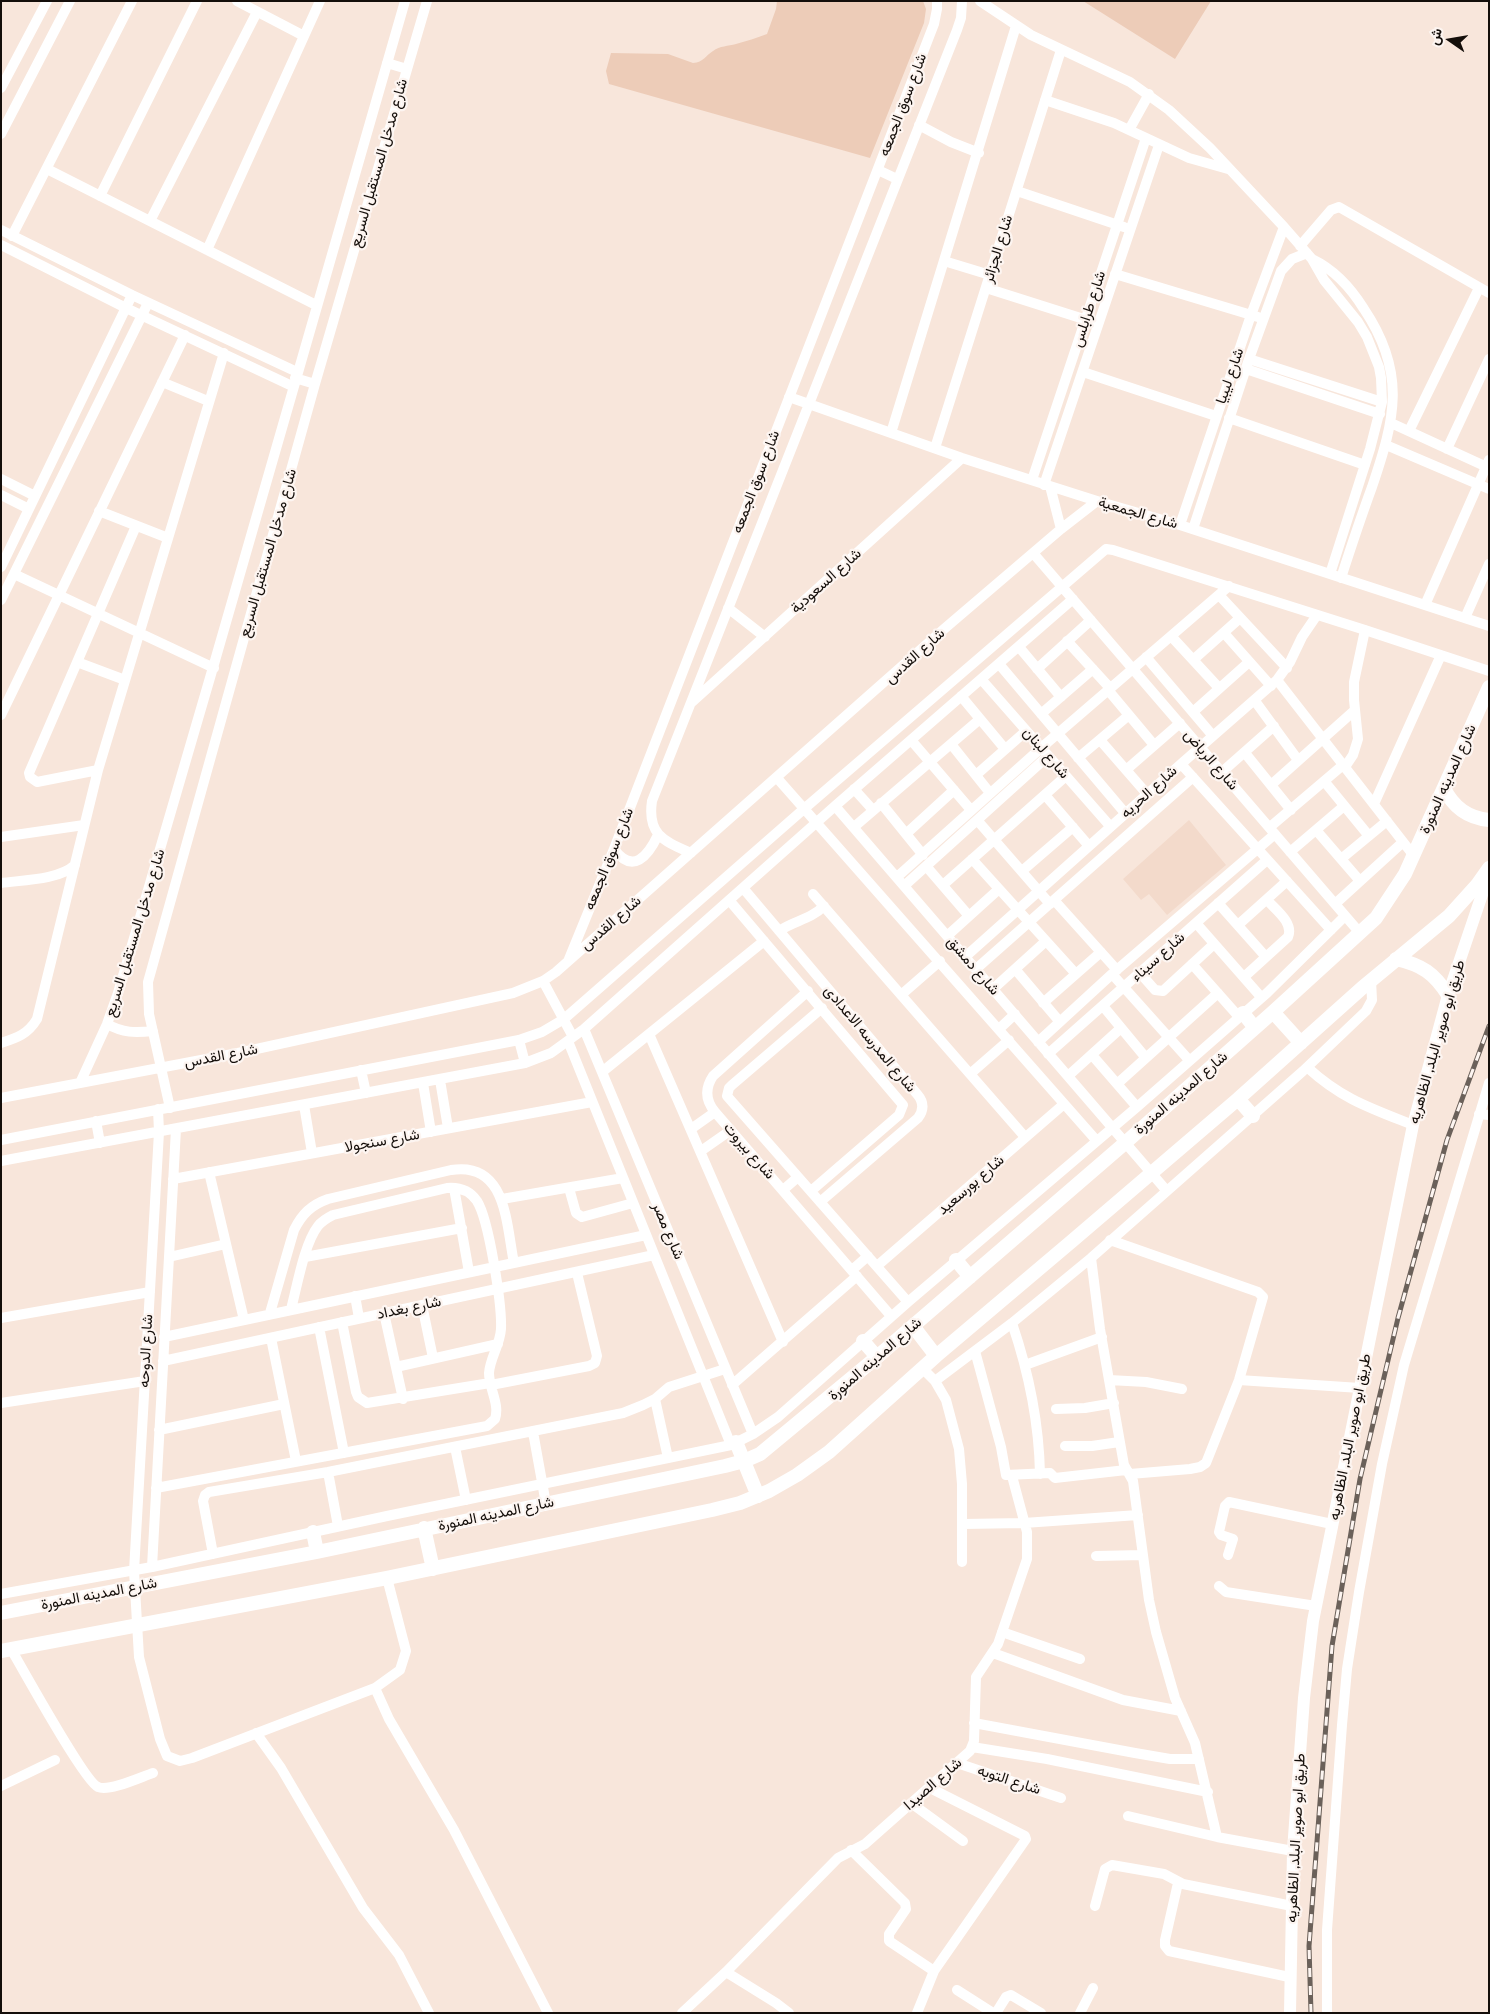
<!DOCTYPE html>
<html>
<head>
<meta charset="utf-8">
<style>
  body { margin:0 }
  #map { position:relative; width:1490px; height:2014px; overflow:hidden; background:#f8e6db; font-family:Cabin,Vazirmatn,sans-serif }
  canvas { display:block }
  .frame { position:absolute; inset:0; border:2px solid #140e0a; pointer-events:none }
  .north { position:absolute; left:1425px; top:15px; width:50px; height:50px; -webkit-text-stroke:4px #fdf5f1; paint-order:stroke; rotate:283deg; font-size:14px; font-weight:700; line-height:20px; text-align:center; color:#140e0a }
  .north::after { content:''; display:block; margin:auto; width:18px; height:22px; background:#140e0a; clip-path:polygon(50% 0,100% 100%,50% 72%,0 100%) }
</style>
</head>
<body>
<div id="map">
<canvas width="1490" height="2014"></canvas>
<div class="frame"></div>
<div class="north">ش</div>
</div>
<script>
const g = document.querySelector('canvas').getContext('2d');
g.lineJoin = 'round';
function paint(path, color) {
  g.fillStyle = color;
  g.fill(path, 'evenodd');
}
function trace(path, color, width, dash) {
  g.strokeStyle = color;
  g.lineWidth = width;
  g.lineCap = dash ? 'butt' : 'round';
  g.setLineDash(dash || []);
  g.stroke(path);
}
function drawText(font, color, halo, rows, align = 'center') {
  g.font = font + ' Cabin,Vazirmatn,sans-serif';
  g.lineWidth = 4.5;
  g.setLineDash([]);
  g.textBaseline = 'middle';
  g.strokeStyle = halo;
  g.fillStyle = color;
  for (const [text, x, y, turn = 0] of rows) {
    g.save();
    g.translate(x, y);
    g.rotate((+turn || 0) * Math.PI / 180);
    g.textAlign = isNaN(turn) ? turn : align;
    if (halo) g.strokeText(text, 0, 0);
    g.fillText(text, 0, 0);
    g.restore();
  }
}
paint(new Path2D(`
  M1189 820 1226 865 1167 915 1149 894 1141 900 1123 879Z`), '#f3dacb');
paint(new Path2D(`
  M777 1H923L926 9 924 23 870 158 609 84 606 71 611 53 668 54 693 63C704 62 705 56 713 51 720 46 728 46 736 44 746 41 757 38 767 34L776 9Z
  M1083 1H1211L1175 59Z`), '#edccb8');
trace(new Path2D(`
  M237 1 304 36
  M980 1 1031 35 1130 82 1169 110 1210 148 1284 227 1312 259 1324 280 1358 322 1367 337 1379 367 1381 378 1382 402 1370 449 1330 574
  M387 63 407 69
  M1 88 47 1
  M1045 100 1114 123 1189 158 1228 169
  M919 125 951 142 979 153
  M1129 130 1149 94
  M1 134 70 1
  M47 169 316 305
  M878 170 897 179
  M1017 191 1124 227
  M100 196 197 1
  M150 221 257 12
  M1 230 132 295 297 372
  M12 236 132 1
  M1 245 126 308 292 386
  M1300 246 1331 210 1339 207 1489 293
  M207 250 320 1
  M1312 259C1335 270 1351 288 1364 309 1407 373 1395 419 1372 487 1361 517 1351 547 1341 578
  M944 261 990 275
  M1115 274 1258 317
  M986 288 1090 321
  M1249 359 1382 402
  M1246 369 1380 414
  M1083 372 1216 416
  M295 378 315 384
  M162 382 208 401
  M789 397 962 458 1097 501 1180 525 1489 626
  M1229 418 1365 465
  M1391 423 1489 468
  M1409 431 1479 288
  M891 433 1016 26
  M1386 445 1489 489
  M935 448 1061 50
  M1447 449 1489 359
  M1 479 35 496
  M1032 480 1146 138
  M1044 485 1159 145
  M1050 486 1061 529
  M1 495 29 509
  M99 511 168 538
  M1180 525 1251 315 1284 227
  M1193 529 1249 359 1281 271 1292 259 1307 253
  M1033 553 1360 933
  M1 567 132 295
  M14 574 214 668
  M1219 595 1287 668
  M1 600 148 303
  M1425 605 1489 460
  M728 608 765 637
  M1465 618 1489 564
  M1224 633 1271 686
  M1171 636 1219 688
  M1067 641 1110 688
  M1019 647 1061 697
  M1146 657 1213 736
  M1193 660 1240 618
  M77 662 125 680
  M999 664 1125 813
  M1037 669 1091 620
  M981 679 1110 826
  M1277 680 1414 856
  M1108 690 1154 745
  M961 696 1005 749
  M1255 701 1298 760
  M692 702 962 458
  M1193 712 1249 662
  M1041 714 1093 669
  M1 715 185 335
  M911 740 971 810
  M1100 740 1147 794
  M951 744 990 793
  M1245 753 1291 810
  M1078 758 1129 715
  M1181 764 1331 930
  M1345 767 1353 755 1358 739 1354 700V682L1365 630
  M98 770 37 782 30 777 29 773 136 526
  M1126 770 1180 723
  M1222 772 1274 726
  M976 775 1026 731
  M777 778 1096 1140
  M1324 781 1369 836
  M1271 785 1355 710
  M854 789 873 810
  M1045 795 1089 846
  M881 803 923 855
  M1374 804 1441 655
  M835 806 1166 1190
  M977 820 1050 904
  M854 827 980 719
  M1270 827 1343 765
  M1316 830 1360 881
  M907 833 954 790
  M1 837 84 825
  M614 849C633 875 648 856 658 835
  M1290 852 1344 806
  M691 853C664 841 647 835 652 801L957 30 961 18 962 1
  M972 859 1076 974
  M1341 859 1387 821
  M926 866 969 916
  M1022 871 1073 827
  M897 877 1041 748 1229 586
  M1 883C23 880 59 880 75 865
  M943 885 1066 776
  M904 886 1048 756
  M743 888 917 1094C924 1102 924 1110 918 1118L820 1202
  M813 894 1025 1137
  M729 900 903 1105 899 1115 811 1191
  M1054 900 1117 970
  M1218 903 1266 957
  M1335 904 1403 842
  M1196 923 1261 997
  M1238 925 1287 881
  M779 931C795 920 810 920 824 906
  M947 936 999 889
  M965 957 1181 764 1277 680 1290 662 1302 637 1317 615
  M569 959 614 849 934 24 937 9V1
  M1192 964 1239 1017
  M976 969 1193 777
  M1015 969 1060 1022
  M1140 973 1155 990 1163 991 1214 944
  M1112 974 1189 1060
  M1244 977 1288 937C1294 923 1276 910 1267 900
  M543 981 573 1037
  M993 989 1046 941
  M808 991 713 1076C705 1088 705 1100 715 1112L891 1316
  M901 995 940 961
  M1043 1003 1101 952
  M1103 1006 1146 1058
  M822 1008 732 1085 729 1088 727 1096 908 1302
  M107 1024C123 1033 135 1033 153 1031
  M584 1029 753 1434
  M999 1029 1015 1014
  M649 1034 783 1342
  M519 1040 525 1063
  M568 1041 731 1445
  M1038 1042 1112 974 1275 834
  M1 1043C17 1038 28 1034 37 1019L98 770 224 353
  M1048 1054 1267 860
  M1092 1055 1137 1107
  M1308 1068C1342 1099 1370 1108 1413 1125
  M361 1070 366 1093
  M602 1072 764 941
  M970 1074 1009 1040
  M1068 1076 1121 1028
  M440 1080 448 1128
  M80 1083 107 1024 118 993C216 663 308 332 405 1
  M423 1083 431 1132
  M1117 1084 1218 993
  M1 1098 238 1053 513 993 543 981 556 972 944 629 1061 529 1097 501
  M304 1105 312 1153
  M170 1108 149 1014 148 982 315 384 427 1
  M158 1109 159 1132 134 1571 139 1657 160 1739 167 1756 180 1761 192 1758 375 1688 400 1670 406 1651 387 1578
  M1479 1114 1489 1115
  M96 1121 100 1143
  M691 1129 715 1112
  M1 1140 519 1040 542 1032 564 1019 805 808 1106 549 1113 550 1365 630 1489 671
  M701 1151 731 1130
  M1 1161 525 1063 551 1053 584 1029 835 806 1073 599
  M209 1172 244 1320
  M173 1179 592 1102
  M454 1188 469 1272
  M569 1188 576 1213 582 1217 633 1203
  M783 1190 798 1177
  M502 1199 623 1178
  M1110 1240 1258 1292 1263 1297 1239 1380 1206 1463 1200 1467 1190 1469 1130 1474
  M169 1257 226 1244
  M305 1257 462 1228
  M1091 1258 1100 1329 1124 1465 1133 1481 1149 1600 1156 1632 1175 1698 1195 1743 1217 1837
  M877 1266 1064 1104
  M852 1270 868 1256
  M355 1296 359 1318
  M422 1305 433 1358
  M270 1313 294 1230C302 1214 311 1205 328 1199L451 1170C507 1161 506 1224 514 1263
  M384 1313 403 1399
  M1 1318 150 1292
  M342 1322 356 1392 358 1397 367 1403 490 1383
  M1012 1323C1029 1373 1039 1422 1040 1474
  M319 1327 344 1453
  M164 1337 646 1235
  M271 1338 296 1461
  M975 1351 1001 1447 1006 1475 1050 1473 1055 1478 1126 1470
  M163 1361 654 1255
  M1025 1365 1102 1337
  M396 1367 498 1344
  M922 1368 935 1381 946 1400 959 1449 962 1484V1562
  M1109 1380 1146 1382 1182 1389
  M1239 1380 1360 1388
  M935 1381 1012 1323 1091 1258 1303 1071 1366 1011 1372 1000 1371 980
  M491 1385 589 1366 595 1363 597 1356 577 1273
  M732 1385 857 1276
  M655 1399 668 1458
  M1 1403 145 1381
  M1056 1409 1085 1408 1114 1403
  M159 1430 284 1404
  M533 1432 546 1504
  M1065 1446H1092L1119 1442
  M455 1447 466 1500
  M328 1472 338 1526
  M156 1488 487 1426 495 1419C500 1404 489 1389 489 1373 490 1358 500 1345 501 1329 502 1305 489 1220 477 1201 470 1191 459 1187 447 1188L333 1215C327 1218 322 1221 318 1226 304 1244 297 1287 291 1309
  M963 1524 1024 1523 1138 1515
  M213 1554 203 1501 205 1495 209 1492 328 1472 623 1413 643 1405 655 1399 669 1387 725 1369
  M1228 1555 1233 1539 1221 1535 1219 1532 1225 1506 1229 1502 1332 1524
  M1096 1556 1143 1555
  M152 1567 176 1129
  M1219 1586 1226 1592 1316 1606
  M1 1594 152 1567 387 1516 731 1445 753 1434 778 1417 908 1302 1137 1107 1267 993 1345 916
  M1002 1632 1080 1659
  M11 1649C22 1668 85 1782 98 1787 109 1792 141 1777 153 1773
  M993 1653 1123 1700 1181 1711
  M375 1688 389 1719 454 1830 548 2013
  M974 1723 1135 1753 1170 1759H1199
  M256 1733 281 1768 363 1908 399 1955 429 2013
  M972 1747 1047 1759 1208 1792
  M957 1763 1061 1798
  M1 1786 55 1760
  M911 1803 963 1841
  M1128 1816 1217 1837 1293 1851
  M851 1850 905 1903 906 1909 889 1934V1941L934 1971
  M1178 1883 1165 1940V1946L1169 1951 1289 1977
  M1095 1906 1105 1869 1112 1865 1164 1874 1183 1884 1292 1906
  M726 1972 776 2003 789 2013
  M957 1990 993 2013
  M682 2013 726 1972 838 1858 865 1844 970 1751 974 1741 976 1677 998 1644 1027 1559V1532L1012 1476
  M917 2013 934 1971 1026 1839 1025 1836 930 1788
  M996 2013 1006 1997 1011 1995 1041 2013
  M1080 2013 1093 1988
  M1327 2013V1930L1342 1725 1347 1669 1359 1592 1382 1464 1404 1365 1489 1083`), '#fff', 10);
trace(new Path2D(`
  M1290 2013 1293 1851 1304 1698 1313 1621 1413 1125 1448 995 1489 874`), '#fff', 12);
trace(new Path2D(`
  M1444 788C1453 807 1468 818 1489 820
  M1396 959C1422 965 1434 973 1448 995
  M1273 1012 1301 1043
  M1243 1013 1255 1028
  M1238 1099 1253 1116
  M956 1260 970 1277
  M913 1326 936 1356
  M863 1341 877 1357
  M736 1442 758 1496
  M424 1528 433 1569
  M313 1532 317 1552
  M1 1613 317 1552 725 1466 744 1461 760 1454 877 1357 1125 1143 1273 1012 1376 918 1405 874 1489 687
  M1 1651 387 1578 712 1510 740 1503 769 1491 797 1475 829 1452 936 1356 1072 1241 1238 1099 1362 988 1449 916 1477 885 1489 868`), '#fff', 14);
const rail = new Path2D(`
  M1311 2013 1309 1946 1332 1646 1360 1479 1398 1318 1447 1140 1489 1026`);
trace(rail, '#6b615a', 5);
trace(rail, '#fdf5f1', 3, [9]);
drawText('15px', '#140e0a', '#fdf5f1', [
  ["شارع سوق الجمعه",903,105,-69],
  ["شارع مدخل المستقبل السريع",379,163,-74],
  ["شارع الجزائر",998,249,-73],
  ["شارع طرابلس",1089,309,-72],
  ["شارع ليبيا",1230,376,-71],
  ["شارع سوق الجمعه",756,482,-69],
  ["شارع الجمعية",1138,513,16],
  ["شارع مدخل المستقبل السريع",268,553,-74],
  ["شارع السعودية",826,581,-42],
  ["شارع القدس",915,656,-42],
  ["شارع لبنان",1046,753,49],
  ["شارع الرياض",1211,760,49],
  ["شارع المدينه المنورة",1448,779,-66],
  ["شارع الحريه",1149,792,-42],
  ["شارع سوق الجمعه",609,859,-68],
  ["شارع القدس",611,923,-41],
  ["شارع مدخل المستقبل السريع",135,933,-73],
  ["شارع سيناء",1158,957,-42],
  ["شارع دمشق",973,966,49],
  ["شارع المدرسه الاعدادى",870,1039,50],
  ["طريق ابو صوير البلد, الظاهريه",1437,1042,-74],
  ["شارع القدس",221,1056,-11],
  ["شارع المدينه المنورة",1181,1093,-41],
  ["شارع سنجولا",382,1141,-10],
  ["شارع بيروت",749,1151,49],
  ["شارع بورسعيد",971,1185,-41],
  ["شارع مصر",668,1231,67],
  ["شارع بغداد",409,1308,-12],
  ["شارع الدوحه",146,1351,-87],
  ["شارع المدينه المنورة",875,1359,-41],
  ["طريق ابو صوير البلد, الظاهريه",1350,1437,-79],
  ["شارع المدينه المنورة",496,1514,-12],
  ["شارع المدينه المنورة",99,1594,-11],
  ["شارع التوبه",1009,1780,18],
  ["شارع الصيدا",933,1784,-41],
  ["طريق ابو صوير البلد, الظاهريه",1296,1838,-87]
]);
</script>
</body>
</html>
